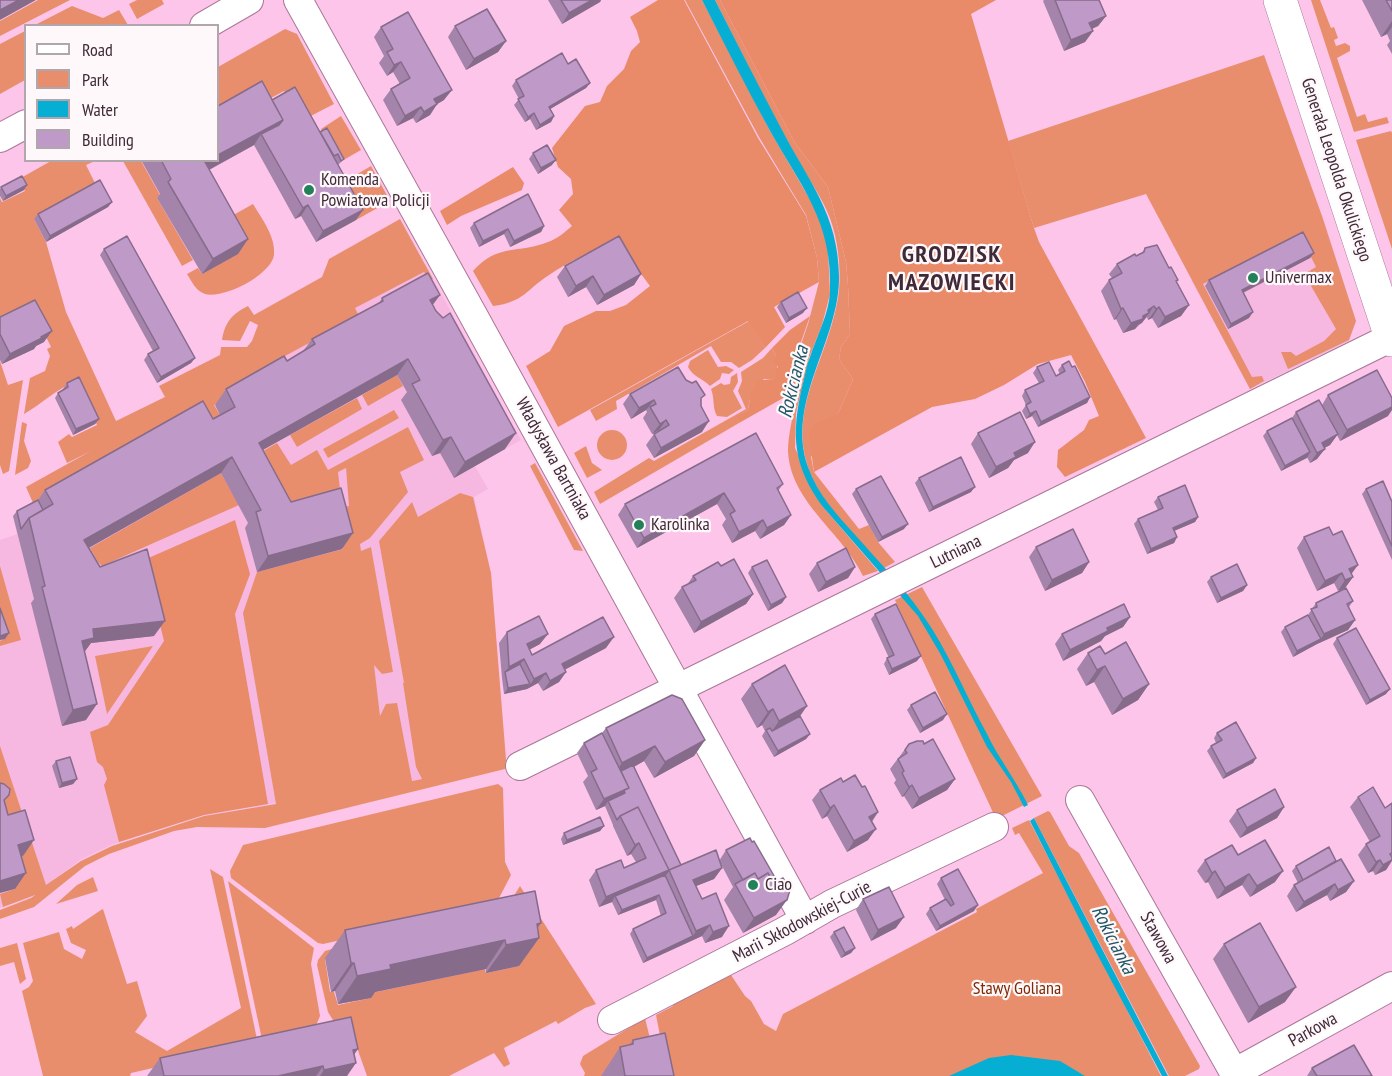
<!DOCTYPE html>
<html>
<head>
<meta charset="utf-8">
<style>
  body { margin:0 }
  #map { position:relative; width:1392px; height:1076px; overflow:hidden; background:#fdc5e9; font-family:"PT Sans Narrow",sans-serif }
  canvas { display:block }
  .legend { position:absolute; left:24px; top:24px; width:195px; height:138px; box-sizing:border-box; background:#fef8fb; border:2px solid #b2a6ad; margin:0; padding:8px 10px; list-style:none; font-size:18px; color:#402a38 }
  .legend li { display:flex; align-items:center; gap:12px; height:30px }
  .legend b { width:30px; border:2px solid #b2a6ad }
</style>
</head>
<body>
<div id="map">
<canvas width="1392" height="1076"></canvas>
<ul class="legend">
<li><b style="height:8px;background:#fff"></b>Road</li>
<li><b style="height:16px;background:#e98e6d"></b>Park</li>
<li><b style="height:16px;background:#07aed3"></b>Water</li>
<li><b style="height:16px;background:#bf99c7"></b>Building</li>
</ul>
</div>
<script>
const g = document.querySelector('canvas').getContext('2d');
g.lineJoin = 'round';
function paint(path, color) {
  g.fillStyle = color;
  g.fill(path, 'evenodd');
}
function trace(path, color, width, dash) {
  g.strokeStyle = color;
  g.lineWidth = width;
  g.lineCap = dash ? 'butt' : 'round';
  g.setLineDash(dash || []);
  g.stroke(path);
}
function drawText(font, color, halo, rows, align = 'center') {
  g.font = font + ' "PT Sans Narrow",sans-serif';
  g.lineWidth = 4.5;
  g.setLineDash([]);
  g.textBaseline = 'middle';
  g.strokeStyle = halo;
  g.fillStyle = color;
  for (const [text, x, y, turn = 0] of rows) {
    g.save();
    g.translate(x, y);
    g.rotate((+turn || 0) * Math.PI / 180);
    g.textAlign = isNaN(turn) ? turn : align;
    if (halo) g.strokeText(text, 0, 0);
    g.fillText(text, 0, 0);
    g.restore();
  }
}
paint(new Path2D(`
  M1322 215 1356 321 1349 341 1250 389 1191 280Z
  M425 264 521 440 475 466 488 489 474 497 491 574 506 760 411 781 204 815 111 845 80 860 31 897 0 908V540L17 534 13 516 34 505 26 487Z`), '#f6b8e0');
paint(new Path2D(`
  M38 0H70L0 36V21Z
  M137 0H162L164 4 137 19 129 4Z
  M685 0H702L769 129 816 210 823 229 828 249 830 294 822 325 809 358 796 413 795 448 823 507 878 571 863 576C843 533 790 502 788 451 788 435 793 416 796 401L795 392 792 393 794 365 808 324 819 282 817 258 806 215 759 137Z
  M715 0H720L795 143 828 187 846 262 848 285 850 334 841 347 839 359 853 379 838 414 811 457 814 472 859 529 869 525 878 542 895 562 884 568C861 542 833 517 817 487 781 421 822 372 836 308 842 285 840 258 835 235 829 206 811 184 797 158 768 107 742 53 715 0Z
  M1311 0H1320L1331 28 1334 27 1338 38 1334 40 1336 46 1345 43 1350 46V51L1337 58 1357 117 1365 114 1368 122 1387 117 1389 123 1354 132Z
  M72 6 103 18 119 10 128 25H35Z
  M285 29 297 34 334 104 301 121 284 91 256 106 218 115V67Z
  M25 31V80L0 94V44Z
  M1264 55 1322 216 1356 321 1349 340 1288 369 1281 352H1291L1296 356 1324 341 1336 329 1304 274 1316 267 1300 235 1203 284 1252 377 1262 376 1264 381 1250 389 1146 194 1034 228 1008 141Z
  M341 116 361 150 340 162 321 129Z
  M1391 131 1392 133V249L1356 140Z
  M51 161H95L86 165 96 185 34 219 46 242 66 312 116 421 165 397 159 386 220 355 221 347H247L252 341 258 325 250 321 240 341 222 340C225 322 232 314 248 306L254 315 322 277 329 259 400 219 433 279 430 281 424 272 355 308 359 316 285 356 290 368 273 371 214 405 224 422 34 505 26 487 91 451 67 463 58 442 69 434 72 437 97 425 76 381C55 390 43 403 24 414L30 378 45 371 50 356 47 349 51 347 32 308 0 323V198L2 202 25 191 19 179Z
  M123 161H141L160 195 157 198 193 260 182 266Z
  M371 166 390 201 356 220 337 186Z
  M253 204C262 219 276 237 274 255 271 275 224 299 205 294 196 291 192 282 187 274L198 268 202 274 219 223Z
  M749 321 765 348 752 360 739 368 731 362H721L711 346 616 401 617 409 596 421 590 410Z
  M772 348 776 356 778 376 771 380 764 379C753 389 750 395 748 410L737 416 739 423 600 504 594 492 649 458 654 461 746 409 738 391 742 381 741 372 763 358Z
  M708 350 718 367 726 366 734 370 729 374 722 373 720 379 710 386C702 378 693 377 688 367L690 361Z
  M0 361 8 385 23 380 9 471 3 474 0 465Z
  M737 373 738 382 733 391 742 408 727 417 717 416C712 407 715 399 711 389L721 383 724 385 730 384 731 377Z
  M397 375 403 386 368 406 362 395Z
  M357 398 362 409 297 447 290 435Z
  M394 410 399 418 328 458 323 449Z
  M22 422 27 424 24 441 31 461 28 468 15 475Z
  M408 427 424 460 400 472 408 492 370 538 360 544 361 551 371 547 393 672 382 674 374 665 380 716 386 704 397 703 412 781 422 779 416 767 403 683H404L379 541 412 502 418 517 460 493 473 497 491 573 506 760 505 769 265 828 197 827 174 831 109 854 85 866 34 907 0 919V910L31 898 35 895 3 907 0 894 15 889 8 861 24 855 15 826 0 830V746L46 885 81 861 112 846 204 816 276 804 243 613 257 572 343 549 330 504 281 517 249 459 277 443 291 465 317 450 328 470ZM346 468 349 506 342 507 338 472Z
  M597 445a15 15 0 1 1 30 0a15 15 0 1 1-30 0Z
  M586 446 592 463 602 470 587 478 574 453Z
  M535 463 583 551 574 550 530 466Z
  M221 473 239 505 102 566 98 562 90 548Z
  M0 566 21 640 0 646V641L5 638 0 624Z
  M922 587 1042 796 996 819 895 600Z
  M153 646 107 714 95 656Z
  M498 784 503 788 505 862 511 875 498 900 488 907 323 944 318 943 231 878 230 871 243 845Z
  M1048 811 1050 812 1069 846 1079 853 1200 1066 1199 1069 1185 1076H1169L1034 818Z
  M1029 820 1161 1076H668L656 1015 673 1006 672 998 729 972 745 996 751 1001 764 1024 776 1031 783 1014 977 912 976 909 1043 873 1019 833 1015 835 1012 828Z
  M210 869 223 877 258 1044 131 1073 130 1076H43L22 991 29 987 33 981 23 943 59 932 64 949 82 959 86 950 71 943 66 929 72 926 73 929 101 910 103 909 127 984 137 981 147 1016 135 1032 167 1051 241 1008Z
  M93 877 98 891 56 904 77 885Z
  M228 881 314 948 311 964 320 1016 314 1030 263 1044Z
  M520 886 596 1004 585 1008 558 1024 556 1021 504 1048 510 1064 504 1067 494 1053 449 1076H367L354 1039 336 1025 328 1012 317 965 318 960 325 951 345 945 346 953 325 959 330 992H334L338 1005 371 998V993L485 969 486 973 519 966 505 910Z
  M17 943 26 979 20 984 14 962 0 966V948Z
  M645 1018 659 1076H584L585 1073 580 1064 583 1056Z`), '#e98e6d');
paint(new Path2D(`
  M658 0H684L758 138 806 216 817 258 819 282 774 307 785 327 765 348 748 321 558 427 526 366 550 351 564 326 596 311H610L626 305 650 286 615 239C593 251 569 261 549 275 526 290 524 302 493 306L473 271C498 243 518 254 548 242 557 239 565 232 572 226L559 210 573 194 571 179 558 167 552 148 585 106 600 102 607 86 624 69 631 51 640 42 637 31 630 17Z
  M720 0H996L971 14 1034 228 1039 242 1146 438 1065 477 1057 467 1058 450 1084 430 1089 420 1099 416 1085 382 1071 355 1038 364 1004 385 975 399 932 407 814 472 809 436 814 424 838 414 853 379 839 359 841 347 850 334 848 285 846 262 828 187 795 143Z
  M513 167 524 183 522 190 461 216 447 225 440 211Z
  M810 316 793 365 792 393 739 423 736 416 748 410 751 393 756 386 757 380H771L777 376 775 370 778 367 774 362 776 356 772 348 790 330Z
  M235 520 250 574 235 614 268 804 204 815 119 842 104 785 107 779 103 767 97 762 90 732 108 725 164 641 144 560Z`), '#e98a68');
paint(new Path2D(`
  M702 0H715C737 43 759 87 782 130 809 182 838 214 839 276 840 341 785 401 808 467 818 495 837 515 857 537 879 562 903 586 922 614 948 650 965 694 987 734 999 759 1016 780 1028 805L1024 807 1011 782 987 747 941 655 918 616 823 507C793 466 791 436 802 387 805 377 806 366 810 357 817 335 829 314 830 292 833 221 801 187 769 129 746 87 724 43 702 0Z
  M1034 818 1168 1076H1162L1096 952 1030 821Z
  M1011 1055 1060 1061 1085 1076H949L989 1058Z`), '#07aed3');
const street = new Path2D(`
  M298 0 472 313 805 920
  M204 26 249 0
  M0 138 26 124
  M520 766 1392 337
  M1080 800 1236 1076
  M612 1020 785 931 832 904 994 827
  M1234 1073 1392 986`);
const secondary = new Path2D(`
  M1280 0 1392 340`);
trace(street, '#aa7798', 30);
trace(secondary, '#aa7798', 34);
trace(street, '#fff', 28);
trace(secondary, '#fff', 33);
paint(new Path2D(`
  M548 0H601L600 2 562 24Z
  M1044 0H1098L1106 16 1098 26 1092 29 1093 31 1085 42 1064 51 1043 1Z
  M1362 0H1392V54L1387 45 1390 41 1387 34 1381 37Z
  M455 26 506 41 498 52 466 70 448 37Z
  M381 27 444 100 437 104 430 115 416 123 413 118 397 126 383 100 391 89 400 84 393 72 387 76 379 63 384 56 374 37Z
  M568 64 590 83 586 88 550 109 554 116 551 122 536 130 530 119 525 122 514 105 519 99 512 86 516 80Z
  M272 100 320 132 344 159 338 165 356 220 316 242 301 216 295 219 254 145 209 170 248 239 238 254 202 274 157 198 160 194 141 160H218Z
  M533 153 552 165 538 174 529 159Z
  M1 187 24 190 3 201 0 196V189Z
  M112 202 108 207 46 242 34 219 38 214Z
  M474 223 544 226 541 232 510 247 504 234 479 247 470 228Z
  M1145 248 1176 282 1189 305 1181 316 1158 328 1152 318 1148 320 1147 317 1135 329 1123 333 1116 319 1114 320 1101 291 1109 280 1112 278 1109 274 1117 264 1142 253Z
  M104 249 195 358 191 363 157 383 144 360 148 354 153 351 100 255Z
  M1314 253 1310 258 1243 293 1249 318 1228 329 1205 286 1209 280Z
  M565 266 641 274 634 285 597 305 586 287 568 297 557 277Z
  M440 295 432 305 505 449 454 478 440 453 432 456 401 400 407 392 397 375 263 450 291 502 342 549 257 572 245 528 248 523 221 473 89 548 100 567 154 636 91 643 84 652 86 720 62 726 31 603 34 599 13 516 17 511 38 500 45 490 220 415 215 405 226 389 287 361 303 351 312 339 379 303 382 298Z
  M781 302 803 313 786 323 777 307Z
  M0 317 44 342 36 346 34 349 2 364 0 360Z
  M1062 365 1072 367 1090 397 1087 403 1038 427 1032 416 1026 419 1022 411 1026 405 1022 396 1025 390 1039 383 1033 373 1037 367 1056 376 1060 374 1058 370Z
  M686 380 701 401 702 432 654 458 646 445 654 434 659 430 652 434 643 418 647 412 646 410 631 419 623 404 630 394Z
  M67 383 99 419 95 424 73 435 55 398 58 393 63 390V389Z
  M1328 395 1388 416 1340 441 1337 435 1330 445 1324 448 1317 459 1310 463 1307 457 1281 471 1263 436 1267 431 1292 418 1296 412 1322 405Z
  M978 433 1028 453 1014 460 1008 468 989 478 971 444Z
  M919 478 971 492 929 512 915 483Z
  M783 484 778 491 791 515 784 525 760 539 755 531 732 543 722 525 726 519 717 504 637 548 618 515 625 504Z
  M856 489 904 529 878 542 852 494Z
  M1366 489 1392 502V560L1362 494Z
  M1158 497 1198 517 1195 522 1174 531 1177 537 1174 543 1147 554 1134 524 1138 519 1158 510 1154 502Z
  M1304 537 1351 574 1353 577 1345 588 1338 591 1334 583 1317 591 1297 548Z
  M1036 547 1089 562 1082 573 1045 591 1029 557Z
  M817 563 855 567 848 578 818 592 809 574Z
  M721 566 753 594 746 604 694 633 674 598 682 587 687 585 693 576Z
  M752 567 786 597 782 603 768 611 748 573Z
  M1211 577 1247 585 1243 591 1217 603 1207 582Z
  M1353 601 1349 607 1355 620 1348 630 1317 644 1293 657 1281 632 1285 627 1308 615 1316 603Z
  M875 614 917 661 889 675 884 664 887 658H889L871 619Z
  M1130 617 1123 627 1105 636 1101 641 1063 661 1055 644 1062 634Z
  M507 632 540 644 529 650 532 655 606 648 565 669 566 672 559 682 543 691 538 683 527 689 504 694 502 678 499 643Z
  M1337 638 1386 694 1366 705 1333 644Z
  M1088 653 1105 654 1149 684 1138 700 1112 715 1094 682 1086 686 1077 669Z
  M752 684 800 716 810 734 806 739 774 757 762 736 765 731 762 725 757 728 741 699Z
  M911 705 943 720 920 733 907 710Z
  M606 728 705 740 694 756 654 778 644 761 634 767 681 865 719 861 726 850 776 915 743 933 724 900 733 887 720 862 722 868 714 879 696 886 702 899 722 937 705 943 702 936 643 963 630 934 633 929 661 916 656 900 618 915 612 902 599 907 589 880 596 870 624 868 636 862 631 854 627 856 613 826V825L605 806 596 810 583 782 588 776 577 753 584 743 602 733Z
  M1217 733 1256 758 1253 763 1223 779 1207 751 1211 746 1216 743 1214 738Z
  M909 744H924L955 779 947 790 912 809 904 796 902 797 894 783 896 780 890 769Z
  M56 761 77 779 73 784 59 788 52 766Z
  M843 782 862 787 878 812 872 822 868 840 847 852 827 816 822 819 812 800 820 790Z
  M1358 797 1385 808 1392 803V861L1386 870 1375 875 1373 871 1368 873 1358 855 1366 844 1370 842 1350 807Z
  M1284 807 1277 818 1240 838 1229 821 1237 810Z
  M604 826 600 831 563 845 561 839 564 833Z
  M1238 855 1275 882 1250 897 1242 885 1217 899 1208 882 1205 883 1197 871 1205 860Z
  M1336 861 1354 881 1346 892 1330 901 1327 895 1296 912 1287 896 1294 885 1298 883 1292 871 1296 866Z
  M941 878 974 911 936 931 926 914 930 908 945 900 937 884Z
  M863 899 896 928 871 941 856 910Z
  M537 928 539 938 519 966 486 973V969L375 992 371 998 338 1004 335 991 331 992 325 958 345 930Z
  M834 932 855 948 851 953 841 958 830 937Z
  M1224 944 1285 1002 1248 1023 1213 959Z
  M633 1040 674 1076H601L620 1047 629 1045Z
  M354 1055 347 1076H147L160 1058Z
  M1312 1068 1372 1076H1307Z`), '#a484ab');
paint(new Path2D(`
  M19 0H36L0 20V10Z
  M592 0H601L600 2 562 24 569 13Z
  M1106 16 1098 26 1082 33 1089 23Z
  M1392 21V27L1387 34 1381 37Z
  M1093 31 1085 42 1064 51 1071 40Z
  M506 41 498 52 466 70 474 59Z
  M401 62 393 72 387 76 394 65Z
  M590 83 586 88 545 112 549 107Z
  M452 90 444 100 427 110 434 99Z
  M437 104 430 115 416 123 424 112Z
  M421 107 413 118 397 126 405 116Z
  M534 113 530 119 525 122 528 117Z
  M554 116 551 122 536 130 540 125Z
  M283 120 272 135 261 134 254 145 194 178 205 162 208 160H218V155Z
  M556 160 552 165 538 174 541 168Z
  M27 185 24 190 3 201 6 196Z
  M112 202 108 207 46 242 50 236Z
  M308 205 301 216 295 219 303 208Z
  M363 210 356 220 316 242 323 231Z
  M544 226 541 232 510 247 514 241Z
  M508 229 504 234 479 247 483 241Z
  M248 239 238 254 202 274 213 259Z
  M1314 253 1310 258 1238 295 1242 290Z
  M641 274 634 285 597 305 604 295Z
  M593 276 586 287 568 297 576 286Z
  M440 295 429 310 430 300Z
  M1189 305 1181 316 1158 328 1165 317Z
  M1154 306 1142 323 1138 325 1135 329 1123 333 1131 323Z
  M1159 307 1152 318 1148 320 1156 309Z
  M807 308 803 313 786 323 789 318Z
  M1123 308 1116 319 1114 320 1121 309Z
  M1253 312 1249 318 1228 329 1231 324Z
  M52 331 44 342 36 346 34 349 2 364 10 354Z
  M195 358 191 363 157 383 161 377Z
  M408 359 397 375 248 458 259 443Z
  M1090 397 1087 403 1038 427 1041 422Z
  M654 400 646 410 631 419 639 408Z
  M1392 407V410L1388 416 1340 441 1347 430Z
  M1036 411 1032 416 1026 419 1030 414Z
  M99 419 95 424 73 435 76 429Z
  M666 420 659 430 652 434 660 424Z
  M709 421 702 432 654 458 661 448Z
  M516 433 505 449 454 478 465 462Z
  M1338 434 1330 445 1317 452 1322 443Z
  M451 437 440 453 432 456 443 440Z
  M1035 442 1028 453 1014 460 1008 468 989 478 996 467 1014 453Z
  M1325 449 1317 459 1310 463 1317 453Z
  M1310 452 1307 458 1281 471 1285 466Z
  M232 457 221 473 74 556 84 540Z
  M975 487 971 492 929 512 933 507Z
  M724 493 717 504 637 548 644 538Z
  M791 515 784 525 760 539 767 528Z
  M1198 517 1195 522 1169 533 1173 528Z
  M763 520 755 531 732 543 739 532Z
  M908 524 904 529 878 542 882 537Z
  M353 533 342 549 257 572 268 556Z
  M1177 537 1174 543 1147 554 1151 549Z
  M1089 562 1082 573 1045 591 1052 580Z
  M1358 565 1350 576 1349 569Z
  M855 567 848 578 818 592 826 582Z
  M1342 573 1334 583 1317 591 1325 581Z
  M1353 577 1345 588 1338 591 1345 580Z
  M1247 585 1243 591 1217 603 1221 598Z
  M753 594 746 604 694 633 701 622Z
  M786 597 782 603 768 611 771 605Z
  M1130 617 1123 627 1105 636 1101 641 1063 661 1070 650 1107 628Z
  M1355 620 1348 630 1317 644 1293 657 1297 651 1321 639 1324 634Z
  M165 621 154 636 91 643 83 654 82 641 93 629Z
  M9 633 5 639 0 640V636Z
  M548 634 540 644 519 655 527 644Z
  M614 637 606 648 555 675 562 664Z
  M921 656 917 661 889 675 892 669Z
  M524 659 516 670 505 672 509 667Z
  M1105 666 1094 682 1086 686 1097 670Z
  M566 672 559 682 543 691 550 681Z
  M546 673 538 683 527 689 534 679Z
  M530 684 527 689 504 694 508 688Z
  M1149 684 1138 700 1112 715 1123 699Z
  M1390 689 1386 694 1366 705 1370 700Z
  M97 704 86 720 62 726 73 710Z
  M807 706 796 722 768 737 779 721Z
  M773 709 762 725 757 728 768 712Z
  M947 714 943 720 920 733 923 728Z
  M810 734 806 739 774 757 778 751Z
  M705 740 694 756 654 778 665 762Z
  M655 746 644 761 617 776 615 773 622 763Z
  M1256 758 1253 763 1223 779 1226 774Z
  M77 779 73 784 59 788 62 783Z
  M955 779 947 790 912 809 919 798Z
  M912 785 904 796 902 797 909 787Z
  M629 788 622 799 608 801 605 806 596 810 604 799Z
  M834 805 827 816 822 819 830 808Z
  M1284 807 1277 818 1240 838 1247 828Z
  M878 812 871 822 869 817Z
  M604 826 600 831 563 845 567 840Z
  M876 829 868 840 847 852 854 841Z
  M34 840 23 856 7 861 18 845Z
  M639 843 631 854 627 856 635 845Z
  M1380 860 1373 871 1368 873 1376 862Z
  M1392 860 1386 870 1375 875 1383 865Z
  M722 868 714 879 686 890 693 880Z
  M669 870 662 880 615 896 612 902 599 907 606 897Z
  M1215 871 1208 882 1205 883 1212 873Z
  M1283 871 1275 882 1250 897 1257 886Z
  M26 873 15 889 0 893V881Z
  M1249 874 1242 885 1217 899 1225 888Z
  M1354 881 1346 892 1330 901 1338 890Z
  M1335 884 1327 895 1296 912 1304 902Z
  M659 895 656 900 618 915 622 910Z
  M787 900 776 915 743 933 754 918Z
  M978 905 974 911 936 931 940 926Z
  M904 917 896 928 871 941 878 930Z
  M541 923 529 940 539 938 519 966 486 973 506 945 537 924Z
  M710 925 702 936 643 963 647 958 693 936 696 931Z
  M729 926 722 937 705 943 713 932Z
  M505 940 486 969 375 992 371 998 338 1004 357 976 390 965Z
  M855 948 851 953 841 958 845 953Z
  M351 963H354L335 991 331 992Z
  M1296 987 1285 1002 1248 1023 1259 1007Z
  M358 1049 347 1065 356 1063 347 1076H320L324 1070 353 1050Z
  M323 1066 316 1076H278Z`), '#866b8b');
const building = new Path2D(`
  M0 0H19L0 10Z
  M561 0H592L569 13Z
  M1055 0H1099L1106 16 1089 23 1093 31 1071 40Z
  M1386 0H1392V11Z
  M487 9 506 41 474 59 455 26Z
  M408 12 452 90 434 99 437 104 424 112 421 107 405 116 391 89 410 78 401 62 394 65 387 52 393 49 381 27Z
  M562 53 568 64 576 59 590 83 549 107 554 116 540 125 534 113 528 117 518 99 524 96 516 80Z
  M262 81 283 120 218 155V106Z
  M295 87 363 210 323 231 308 205 303 208 261 134 279 125 283 120 272 100Z
  M327 128 344 159 341 161 338 154 334 156 320 132Z
  M547 145 556 160 541 168 533 153Z
  M161 160H208L205 162 248 239 213 259 168 182 171 179Z
  M22 176 27 185 6 196 1 187Z
  M100 180 112 202 50 236 38 214Z
  M528 194 544 226 514 241 508 229 483 241 474 223Z
  M1303 232 1314 253 1242 290 1253 312 1231 324 1209 280Z
  M127 236 195 358 161 377 148 354 159 348 104 249Z
  M619 236 641 274 604 295 593 276 576 286 565 266Z
  M1157 245 1169 268 1171 267 1178 280 1176 281 1189 305 1165 317 1159 307 1156 309 1154 306 1148 310 1149 313 1143 316V319L1131 323 1123 308 1121 309 1109 280 1122 273 1117 264 1135 254 1136 256 1144 252 1145 248Z
  M428 273 440 295 430 300 436 311 443 318 450 313 516 433 465 462 451 437 443 440 412 384 420 380 408 359 259 443 291 502 341 488 353 533 268 556 256 512 261 510 232 457 84 540 100 567 147 549 165 621 93 629 94 638 82 641 97 704 73 710 42 587 45 586 29 518 53 504 45 490 203 401 213 419 235 407 226 389 284 356 287 361 315 344 312 339 383 301 382 298Z
  M798 292 807 308 789 318 781 302Z
  M35 300 52 331 41 337 42 338 10 354 0 334V317Z
  M1069 361 1072 367 1075 366 1090 397 1041 422 1036 411 1030 414 1026 405 1031 402 1025 390 1044 381 1037 367 1049 362 1056 376 1065 371 1062 365Z
  M678 367 686 380 692 383 696 381 705 395 701 398V406L709 421 661 448 654 434 669 425 666 420 660 424 650 407 656 404 654 400 639 408 630 394Z
  M1377 370 1392 398V407L1347 430 1328 395Z
  M79 377 99 419 76 429 58 393 68 387 67 383Z
  M1319 400 1338 434 1322 443 1325 449 1317 453 1296 412Z
  M1020 412 1035 442 1014 453 1016 457 996 467 978 433Z
  M1292 418 1310 452 1285 466 1267 431Z
  M756 433 783 484 777 488 791 515 767 528 763 520 739 532 730 514 735 511 724 493 644 538 625 504Z
  M961 457 975 487 933 507 919 478Z
  M881 476 908 524 882 537 856 489Z
  M1383 481 1392 502V546L1366 489Z
  M1185 485 1198 517 1173 528 1177 537 1151 549 1138 519 1163 508 1158 497Z
  M38 500 43 510 29 518 21 529 17 511Z
  M1329 527 1333 535 1342 531 1358 565 1349 569 1353 577 1345 580 1342 573 1325 581 1304 537Z
  M1073 529 1089 562 1052 580 1036 547Z
  M846 548 855 567 826 582 817 563Z
  M734 559 753 594 701 622 682 587 696 580 693 576 718 562 721 566Z
  M767 560 786 597 771 605 752 567Z
  M1237 564 1247 585 1221 598 1211 577Z
  M1346 588 1353 601 1347 604 1355 620 1324 634 1311 609 1317 607 1316 603Z
  M896 604 921 656 892 669 887 658 894 655 875 614Z
  M1124 604 1130 617 1107 628 1108 631 1070 650 1062 634Z
  M0 608 9 633 0 636Z
  M1308 615 1321 639 1297 651 1285 627Z
  M539 616 548 634 527 644 532 655 603 617 614 637 562 664 566 672 550 681 546 673 534 679 524 659 509 667 507 632Z
  M1356 628 1390 689 1370 700 1337 638Z
  M1126 642 1149 684 1123 699 1105 666 1097 670 1088 653 1100 646 1105 654Z
  M520 664 530 684 508 688 505 672Z
  M785 665 807 706 779 721 773 709 768 712 752 684Z
  M935 692 947 714 923 728 911 705Z
  M672 695 682 699 705 740 665 762 655 746 622 763 606 728Z
  M800 716 810 734 778 751 766 730 770 728 772 731Z
  M1236 722 1256 758 1226 774 1211 746 1222 740 1217 733Z
  M602 733 629 788 604 799 591 772 597 769 584 743Z
  M933 739 955 779 919 798 912 785 909 787 902 773 904 771 898 759 907 753 905 750 909 744 917 741H923L924 744Z
  M70 757 77 779 62 783 56 761Z
  M633 765 681 865 669 870 665 875 669 870 638 807 620 816 617 820 608 801 625 793 624 790 629 788 621 771Z
  M855 775 862 787 865 786 878 812 869 817 876 829 854 841 834 805 830 808 820 790 841 778 843 782Z
  M0 783 4 784 10 789 9 795 4 800 8 815 25 810 34 840 18 845 26 873 0 881Z
  M1373 787 1385 808 1392 803V853L1390 854 1392 857V860L1383 865 1380 860 1376 862 1366 844 1380 836 1358 797Z
  M1275 789 1284 807 1247 828 1237 810Z
  M638 807 669 870 606 897 596 870 621 860 624 868 646 858 639 843 635 845 620 816Z
  M600 817 604 826 567 840 564 833Z
  M750 838 752 842 754 841 777 881 774 883 768 873 758 879 755 873 743 880 726 850Z
  M1265 840 1283 871 1257 886 1249 874 1225 888 1215 871 1212 873 1205 860 1232 845 1238 855Z
  M1329 847 1336 861 1303 880 1296 866Z
  M716 850 722 868 693 880 702 899 716 893 729 926 713 932 710 925 696 931 669 870Z
  M1341 859 1354 881 1338 890 1335 884 1304 902 1294 885Z
  M958 869 978 905 940 926 930 908 946 899 951 906 954 904 941 878Z
  M755 873 758 879 768 873 774 883 783 878 790 890 787 900 754 918 735 884Z
  M665 875 693 936 647 958 633 929 666 913 659 895 622 910 615 896Z
  M889 887 904 917 878 930 863 899Z
  M535 891 541 923 537 924 539 938 506 945 505 940 390 965 391 969 357 976 354 963H351L345 930Z
  M1260 923 1296 987 1259 1007 1224 944Z
  M844 927 855 948 845 953 834 932Z
  M351 1017 358 1049 353 1050 356 1063 324 1070 323 1066 278 1076H164L160 1058Z
  M665 1033 674 1076H625L620 1047 633 1044V1040Z
  M1354 1045 1372 1076H1317L1312 1068Z`);
paint(building, '#bf99c7');
trace(building, '#866b8b', 1.5);
for (const [x, y, r, color] of [
  [309,190,6,"#228158"],
  [1253,278,6,"#228158"],
  [639,525,6,"#228158"],
  [753,885,6,"#228158"]
]) {
  const dot = new Path2D();
  dot.arc(x, y, r, 0, 2 * Math.PI);
  g.fillStyle = color;
  g.fill(dot);
  trace(dot, '#fef8fb', 2);
}
drawText('18px', '#402a38', '#fef8fb', [
  ["Generała Leopolda Okulickiego",1336,170,72],
  ["Władysława Bartniaka",553,459,61],
  ["Lutniana",956,552,-26],
  ["Marii Skłodowskiej-Curie",802,922,-28],
  ["Stawowa",1158,938,61],
  ["Parkowa",1313,1030,-29]
]);
drawText('18px', '#402a38', '#fef8fb', [
  ["Komenda",321,180],
  ["Powiatowa Policji",321,201],
  ["Univermax",1265,278],
  ["Karolinka",651,525],
  ["Ciao",765,885]
], 'left');
drawText('18px', '#7e2a03', '#fef8fb', [
  ["Stawy Goliana",1017,989]
]);
drawText('italic 20px', '#1f5666', '#fef8fb', [
  ["Rokicianka",794,382,-76],
  ["Rokicianka",1113,940,63]
]);
g.letterSpacing = '1.5px';
drawText('bold 24px', '#402a38', '#fef8fb', [
  ["GRODZISK",952,255],
  ["MAZOWIECKI",952,283]
]);
g.letterSpacing = '0px';
</script>
</body>
</html>
